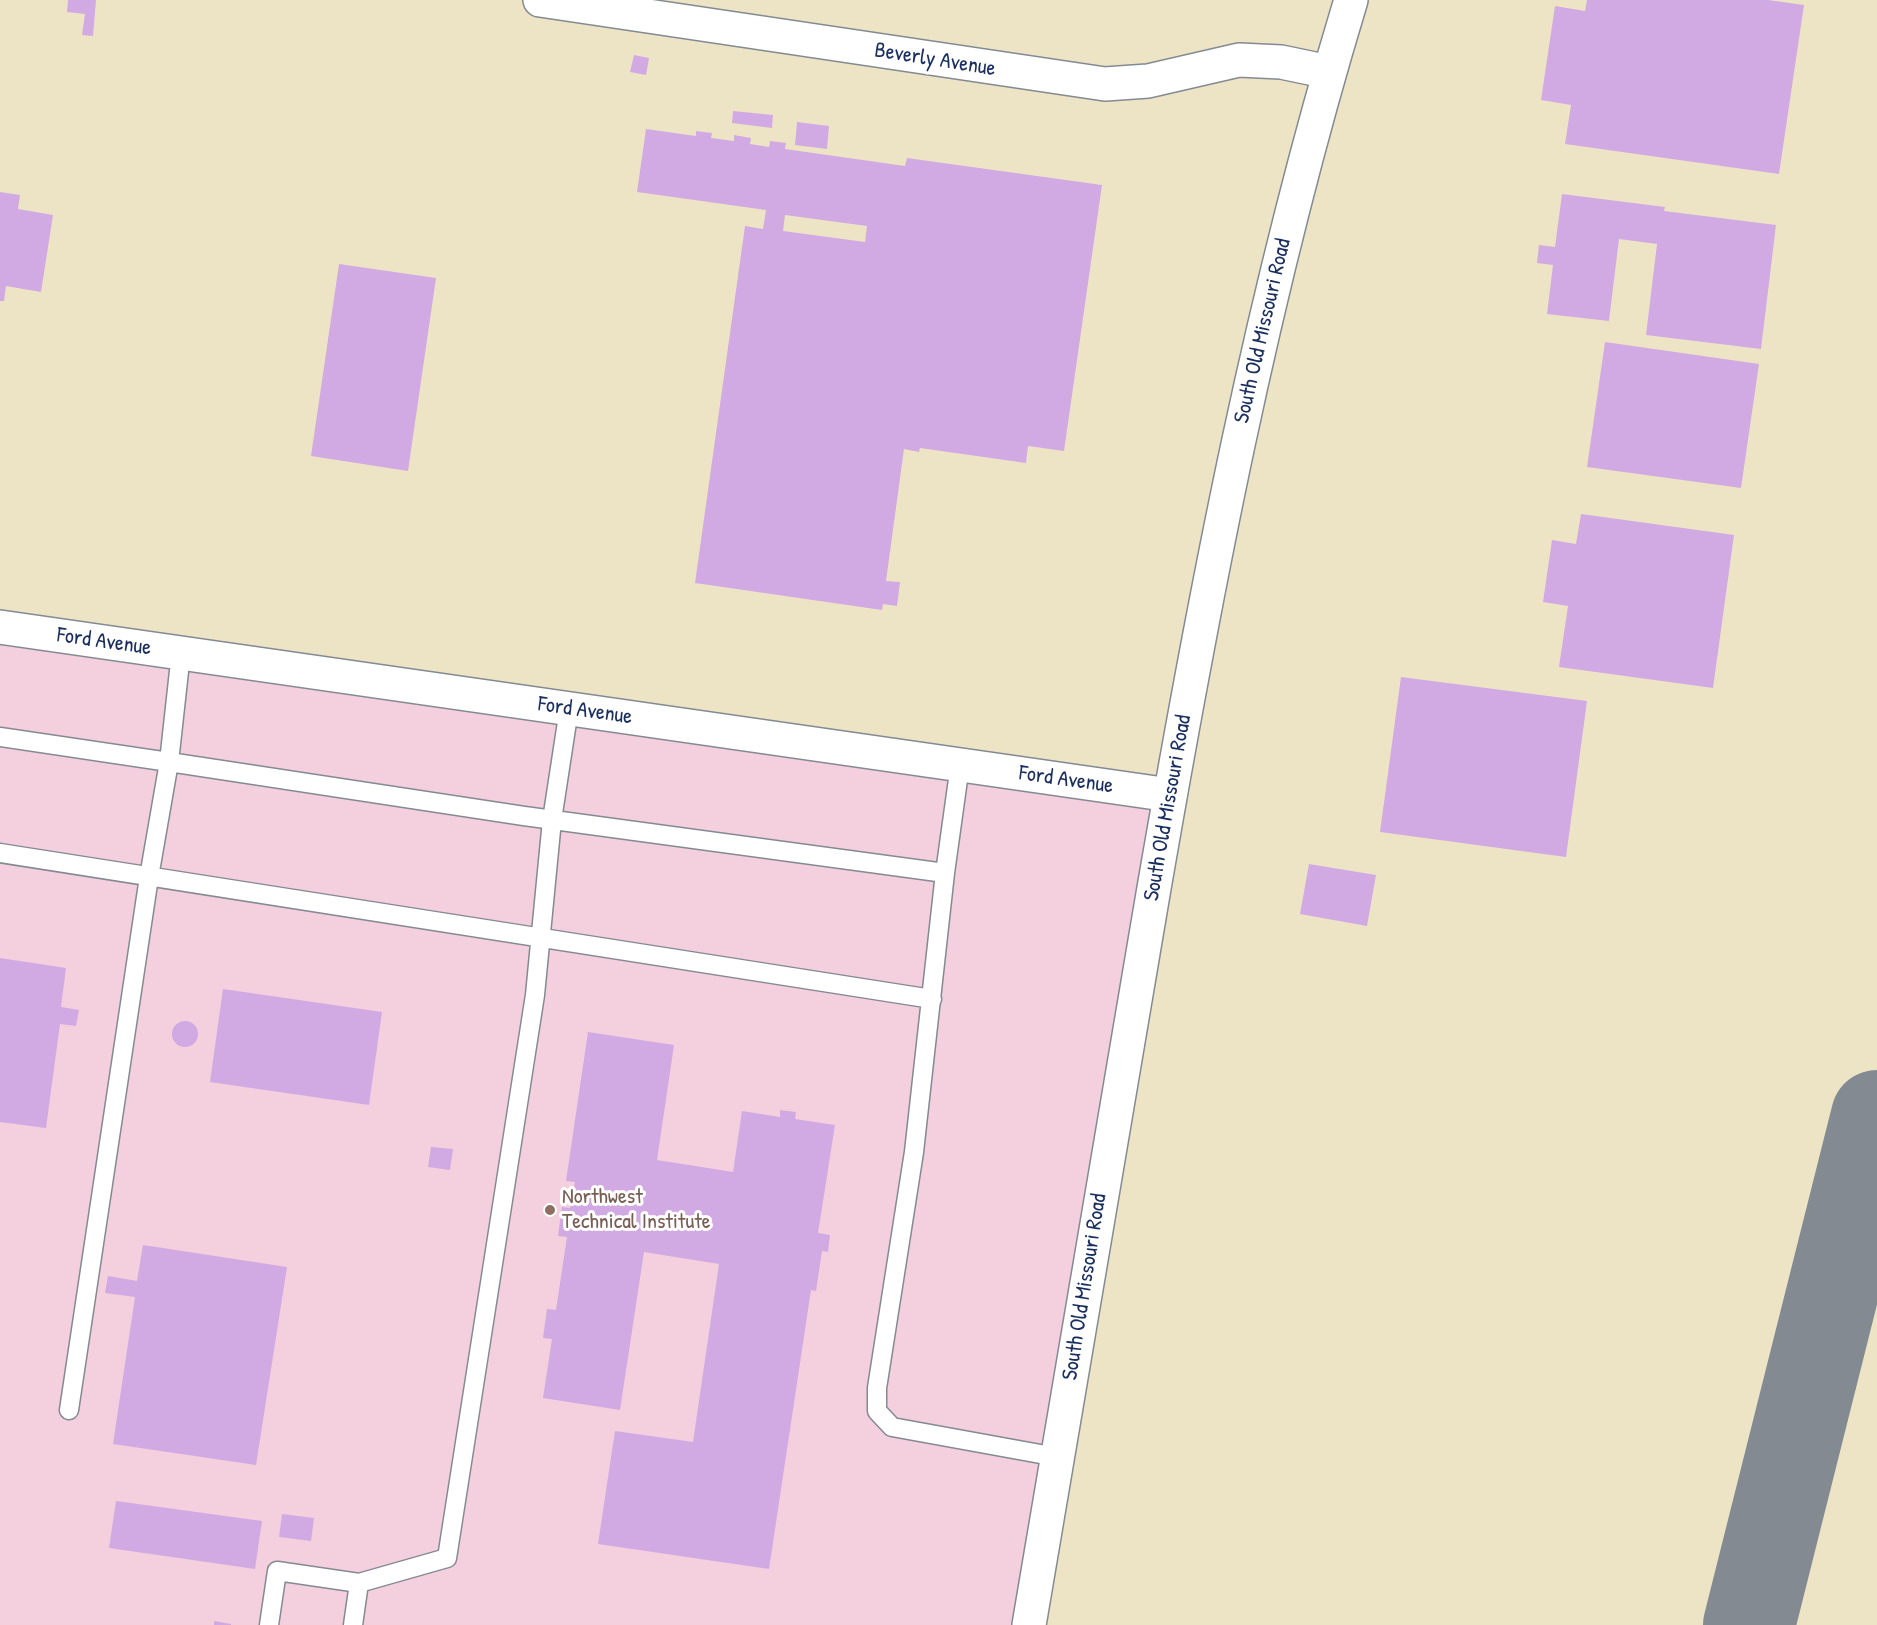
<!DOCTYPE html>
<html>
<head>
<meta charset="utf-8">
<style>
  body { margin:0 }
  canvas { display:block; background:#ede4c6 }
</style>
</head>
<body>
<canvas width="1877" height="1625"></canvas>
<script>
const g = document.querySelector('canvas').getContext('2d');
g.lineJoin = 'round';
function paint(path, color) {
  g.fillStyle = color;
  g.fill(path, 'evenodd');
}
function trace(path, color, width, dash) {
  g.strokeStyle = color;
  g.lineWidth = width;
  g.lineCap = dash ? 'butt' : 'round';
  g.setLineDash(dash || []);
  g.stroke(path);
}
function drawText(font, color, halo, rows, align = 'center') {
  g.font = font + ' "Patrick Hand",sans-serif';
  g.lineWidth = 6;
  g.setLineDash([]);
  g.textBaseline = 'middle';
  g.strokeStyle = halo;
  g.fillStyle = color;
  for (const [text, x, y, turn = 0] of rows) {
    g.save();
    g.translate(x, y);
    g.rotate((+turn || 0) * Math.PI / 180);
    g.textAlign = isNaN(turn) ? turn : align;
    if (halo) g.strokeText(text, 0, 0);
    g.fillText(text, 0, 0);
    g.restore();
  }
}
paint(new Path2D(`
  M0 627 1170 795 1030 1625H0Z`), '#f4cfdd');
trace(new Path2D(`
  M1749 1625 1877 1116`), '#848a92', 92);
paint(new Path2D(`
  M68 0H96L93 36 82 35 85 14 67 12Z
  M1587 0H1768L1804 5 1779 174 1565 144 1571 105 1541 100 1555 6 1585 11Z
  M634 55 649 58 646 75 630 72Z
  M733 111 773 115 772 128 732 123Z
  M797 122 829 126 827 149 795 145Z
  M646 129 696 136V131L712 133 711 138 734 141V135L751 138 750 144 769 147 770 141 786 143 785 149 905 166 907 158 1102 185 1064 451 1028 446 1026 463 920 448 919 452 904 449 886 581 900 582 897 606 883 604 882 610 695 583 745 226 763 229 766 210 637 192ZM785 215 867 226 865 242 783 231Z
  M0 192 20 195 18 209 53 215 41 292 6 286 4 301H0Z
  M1562 194 1665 207 1664 211 1776 225 1761 349 1646 335 1657 244 1619 239 1609 321 1547 314 1553 265 1537 263 1539 245 1555 247Z
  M339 264 436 278 408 471 311 456Z
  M1605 342 1759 364 1741 488 1587 467Z
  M1581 514 1734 535 1713 688 1559 667 1568 606 1543 602 1552 540 1576 544Z
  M1401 677 1587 701 1566 857 1380 832Z
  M1309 864 1376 875 1367 926 1300 914Z
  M0 958 66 968 61 1007 79 1010 76 1026 60 1024 46 1128 0 1122Z
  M223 989 382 1012 369 1105 210 1082Z
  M172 1034a13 13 0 1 1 26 0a13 13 0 1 1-26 0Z
  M588 1032 674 1045 657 1160 733 1172 742 1111 780 1117V1110L796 1112 795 1119 835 1125 818 1233 830 1235 828 1252 822 1251 816 1291 811 1290 769 1569 598 1544 615 1431 693 1442 719 1264 644 1252 620 1410 543 1398 552 1339 543 1338 547 1309 556 1310 567 1237 558 1236 562 1207 570 1208 575 1182 566 1181Z
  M431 1147 453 1149 450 1170 428 1167Z
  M143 1245 287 1267 256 1465 113 1444 135 1297 105 1293 108 1276 137 1281Z
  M116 1501 262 1521 255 1569 109 1548Z
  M282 1514 314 1518 311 1541 279 1537Z
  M214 1621 231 1624V1625H214Z`), '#d2aae3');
const lane = new Path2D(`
  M181 653 169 762 524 816 945 873 960 765
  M0 737 169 762 149 877 69 1410
  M0 853 932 999
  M945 873 914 1152 877 1388V1411L892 1427 1057 1457
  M269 1625 277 1571 359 1583
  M353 1625 359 1583 447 1558 535 995 552 820 569 709`);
const street = new Path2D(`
  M540 0 1105 84 1148 81 1239 60 1281 62 1329 72
  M0 627 1170 795`);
const secondary = new Path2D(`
  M1029 1625C1070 1381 1110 1137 1153 894 1205 593 1262 293 1351 0`);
trace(lane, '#848a92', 21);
trace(street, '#848a92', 36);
trace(secondary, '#848a92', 36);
trace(lane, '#fff', 18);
trace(street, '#fff', 33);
trace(secondary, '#fff', 33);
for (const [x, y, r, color] of [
  [550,1210,6,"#8d6e63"]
]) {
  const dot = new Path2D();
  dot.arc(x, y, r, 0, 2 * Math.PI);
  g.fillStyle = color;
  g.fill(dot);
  trace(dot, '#fff', 2);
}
drawText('22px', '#1b2f5e', '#fff', [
  ["Beverly Avenue",935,60,9],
  ["South Old Missouri Road",1263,331,-77],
  ["Ford Avenue",104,642,8],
  ["Ford Avenue",585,711,8],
  ["Ford Avenue",1066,780,8],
  ["South Old Missouri Road",1168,808,-80],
  ["South Old Missouri Road",1085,1287,-81]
]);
drawText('22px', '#785e54', '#fff', [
  ["Northwest",562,1197],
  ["Technical Institute",562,1222]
], 'left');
</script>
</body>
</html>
